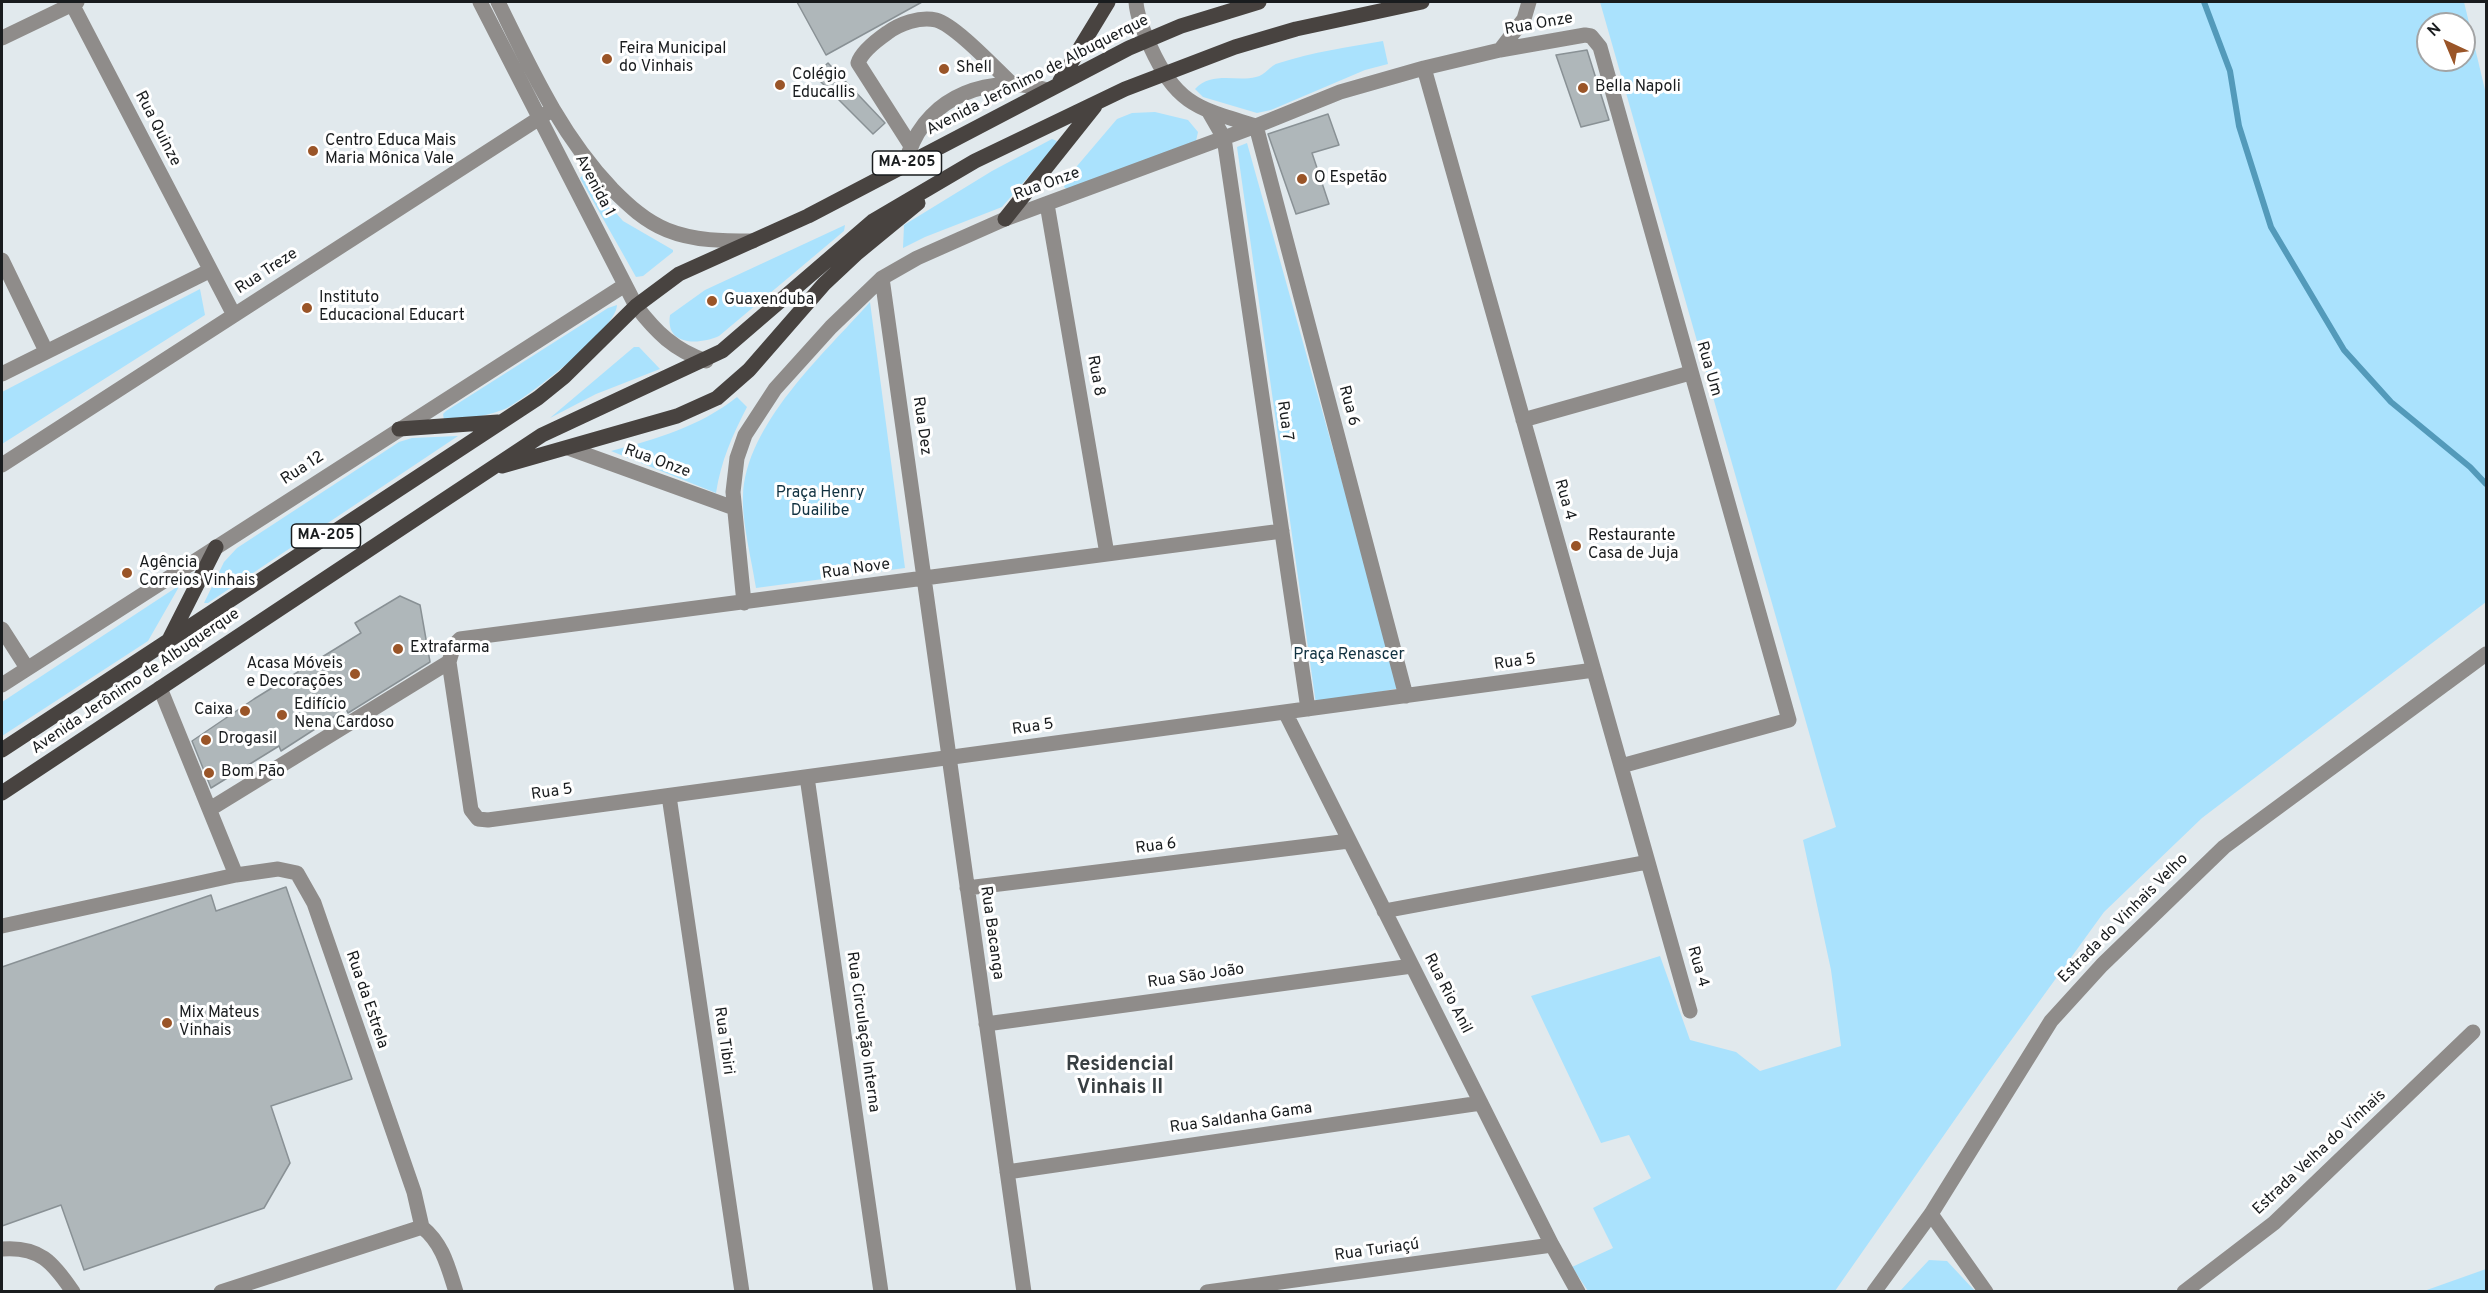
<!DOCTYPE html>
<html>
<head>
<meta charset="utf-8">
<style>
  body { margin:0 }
  #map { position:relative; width:2488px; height:1293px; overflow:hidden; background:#e1e9ed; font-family:Overpass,sans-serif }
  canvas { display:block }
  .frame { position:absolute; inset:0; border:3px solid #191c1e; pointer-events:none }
  .north { position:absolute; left:2416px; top:12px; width:60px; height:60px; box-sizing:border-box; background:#fff; border:2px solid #a3a4a5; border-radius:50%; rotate:316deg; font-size:16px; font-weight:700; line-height:24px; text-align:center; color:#191c1e }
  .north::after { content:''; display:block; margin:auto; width:21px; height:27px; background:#9a5528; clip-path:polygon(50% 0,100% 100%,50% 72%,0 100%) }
</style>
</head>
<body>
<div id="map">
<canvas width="2488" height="1293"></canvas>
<div class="frame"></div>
<div class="north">N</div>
</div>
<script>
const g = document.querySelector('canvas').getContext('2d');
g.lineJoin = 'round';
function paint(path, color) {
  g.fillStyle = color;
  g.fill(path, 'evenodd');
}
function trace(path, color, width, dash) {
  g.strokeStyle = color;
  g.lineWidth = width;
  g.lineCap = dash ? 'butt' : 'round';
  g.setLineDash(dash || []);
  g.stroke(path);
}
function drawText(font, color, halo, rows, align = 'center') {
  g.font = font + ' Overpass,sans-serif';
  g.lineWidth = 6;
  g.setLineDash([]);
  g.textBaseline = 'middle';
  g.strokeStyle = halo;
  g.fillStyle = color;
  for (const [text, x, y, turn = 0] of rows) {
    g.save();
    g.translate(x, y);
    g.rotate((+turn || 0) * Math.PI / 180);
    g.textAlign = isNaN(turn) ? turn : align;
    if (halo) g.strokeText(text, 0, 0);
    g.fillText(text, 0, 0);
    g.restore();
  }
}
paint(new Path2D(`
  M1600 2H2464L2486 94V602L2202 818 2104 912 1986 1075 1835 1291H1588L1572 1267 1613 1248 1593 1208 1651 1178 1629 1135 1601 1143 1531 996 1660 956 1690 1040 1736 1052 1760 1071 1841 1046 1831 970 1803 840 1836 827ZM2428 24H2464V60H2428Z
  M1383 41 1388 64 1365 70 1271 110 1257 113 1203 97 1195 89C1212 71 1236 82 1256 77 1266 75 1270 65 1279 63 1313 52 1348 47 1383 41Z
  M1155 112 1188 120 1198 132 1196 141 1067 189 1064 187 1066 179 1117 119 1132 113Z
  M1052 139 1057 141 1055 146 1002 207 925 237 903 248 904 225 992 171Z
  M1247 143 1400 688 1316 704 1237 147Z
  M583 175 623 221 673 250V252L643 276 636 277 580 178Z
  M845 225 844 231 719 336C699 345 665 346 670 315L705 290Z
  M200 289 205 315 2 444V392Z
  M870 302 905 568 756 588C752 561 742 523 743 497 745 424 824 354 870 302Z
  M617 305C617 329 529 396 507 408 495 414 458 422 444 420L443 414 446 411 608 308Z
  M634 347H639L660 369 596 394 550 418Z
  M737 397 747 407C732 436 721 461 716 493L611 451C656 439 699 427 737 397Z
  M458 436 208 603H204L224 562 237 548 399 442 412 438Z
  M180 585 148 641 2 736V702Z
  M1929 1260 1947 1261 1975 1291H1900Z
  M2486 1269V1291H2424Z`), '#aae2fd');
trace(new Path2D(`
  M2204 2 2230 71 2239 126 2271 227 2344 350 2391 402 2470 467 2486 484`), '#539aba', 6);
const building = new Path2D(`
  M797 2H922L826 55Z
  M1587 50 1609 120 1581 127 1556 55Z
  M828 63 885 123 873 134 814 75Z
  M1328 114 1339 145 1312 153 1329 204 1296 214 1268 134Z
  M400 596 420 605 430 662 348 713 346 709 281 751 279 746 211 788 192 741 254 699 361 633 355 623Z
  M286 887 352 1079 271 1106 290 1163 264 1208 84 1270 61 1205 2 1226V967L211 895 216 911Z`);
paint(building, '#afb7ba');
trace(building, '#899195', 1.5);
trace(new Path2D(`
  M480 2 636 306C656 332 674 350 706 361
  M498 2C531 69 560 134 612 189 629 206 645 221 667 230 694 241 724 241 753 241
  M1136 2C1137 17 1144 32 1150 46 1177 105 1197 108 1256 126
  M72 4 234 315
  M2 38 77 2
  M1500 50 1585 35 1591 36 1600 47 1789 720 1621 766
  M1424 68 1690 1011
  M1209 112 1224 138 1308 709
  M1256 126 1406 696
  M911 146 858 63C862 51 877 40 887 33 899 24 920 16 936 20 955 25 995 68 1011 83
  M909 152C929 95 992 73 1047 90
  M1047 204 1107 554
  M2 260 46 351
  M882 278 1024 1292
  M2 374 209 271
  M1523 420 1690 373
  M568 448 734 508
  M2 465 552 110
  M1282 531 460 639 454 645 449 662 471 810 478 819 488 820 1594 670
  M744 603 733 492 737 458 745 435 775 389 831 327 882 278 917 258 1005 219 1256 126 1340 92 1424 68 1500 50 1524 19 1529 2
  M2 629 27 668
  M2 685 625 285
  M160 688 236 875
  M1285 712 1552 1245 1578 1292
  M807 777 881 1292
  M669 796 742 1292
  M210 809 449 662
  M967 888 1349 841
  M1384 911 1648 862
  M2 926 236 875 278 869 297 873 314 903 414 1192 422 1227
  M986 1024 1412 966
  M1007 1172 1481 1103
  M1931 1214 1986 1292
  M422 1227C443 1244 448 1267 456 1292
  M2 1249C39 1246 53 1262 73 1292
  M221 1292 422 1227
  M1207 1292 1552 1245
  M1874 1292 1931 1214 2051 1021 2102 965 2224 847 2486 654
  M2184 1292 2274 1223 2473 1032`), '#8f8c8a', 15);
trace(new Path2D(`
  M1060 81 1108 2
  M1005 219 1095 106
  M399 429 498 422
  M502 466 677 416 717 398 749 370 824 284 856 254 918 203
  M170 638 216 547
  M2 750 538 398 564 377 636 306 679 274 808 216 1129 48 1181 26 1259 2
  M2 793 542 435 722 351 873 221 975 161 1125 89 1235 47 1296 29 1422 2`), '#484340', 15);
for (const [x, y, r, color] of [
  [607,59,6,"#9a5528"],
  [944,69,6,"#9a5528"],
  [780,85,6,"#9a5528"],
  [1583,88,6,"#9a5528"],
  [313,151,6,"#9a5528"],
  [1302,179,6,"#9a5528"],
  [712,301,6,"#9a5528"],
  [307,308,6,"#9a5528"],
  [1576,546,6,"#9a5528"],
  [127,573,6,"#9a5528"],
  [398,649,6,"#9a5528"],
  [355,674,6,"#9a5528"],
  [245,711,6,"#9a5528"],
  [282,715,6,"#9a5528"],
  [206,740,6,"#9a5528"],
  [209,773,6,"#9a5528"],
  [167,1023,6,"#9a5528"]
]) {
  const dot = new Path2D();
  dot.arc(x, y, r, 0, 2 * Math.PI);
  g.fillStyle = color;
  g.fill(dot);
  trace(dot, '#fff', 2);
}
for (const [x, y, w] of [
  [907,163,69],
  [326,536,69]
]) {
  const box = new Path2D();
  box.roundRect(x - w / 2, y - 12, w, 24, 4.5);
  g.fillStyle = '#fff';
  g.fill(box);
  trace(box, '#191c1e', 1.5);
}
drawText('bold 15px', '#191c1e', null, [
  ["MA-205",907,163],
  ["MA-205",326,536]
]);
drawText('16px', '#191c1e', '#fff', [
  ["Rua Onze",1539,25,-10],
  ["Avenida Jerônimo de Albuquerque",1038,76,-27],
  ["Rua Quinze",157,129,63],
  ["Rua Onze",1047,185,-20],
  ["Avenida 1",594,186,62],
  ["Rua Treze",267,272,-33],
  ["Rua Um",1708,369,74],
  ["Rua 8",1095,376,80],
  ["Rua 6",1348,406,75],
  ["Rua 7",1284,421,82],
  ["Rua Dez",921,426,82],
  ["Rua Onze",657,462,20],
  ["Rua 12",303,469,-33],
  ["Rua 4",1564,500,74],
  ["Rua Nove",856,570,-8],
  ["Rua 5",1515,663,-8],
  ["Avenida Jerônimo de Albuquerque",136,682,-34],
  ["Rua 5",1033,728,-8],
  ["Rua 5",552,793,-8],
  ["Rua 6",1156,847,-7],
  ["Estrada do Vinhais Velho",2124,919,-45],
  ["Rua Bacanga",991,933,82],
  ["Rua 4",1697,967,74],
  ["Rua São João",1196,977,-8],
  ["Rua Rio Anil",1447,994,63],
  ["Rua da Estrela",366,1000,71],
  ["Rua Circulação Interna",862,1032,82],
  ["Rua Tibiri",723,1041,82],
  ["Rua Saldanha Gama",1241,1119,-8],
  ["Estrada Velha do Vinhais",2320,1153,-43],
  ["Rua Turiaçú",1377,1251,-8]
]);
drawText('16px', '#191c1e', '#fff', [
  ["Feira Municipal",619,50],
  ["do Vinhais",619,68],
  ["Shell",956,69],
  ["Colégio",792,76],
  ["Educallis",792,94],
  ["Bella Napoli",1595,88],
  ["Centro Educa Mais",325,142],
  ["Maria Mônica Vale",325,160],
  ["O Espetão",1314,179],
  ["Instituto",319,299],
  ["Educacional Educart",319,317],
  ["Guaxenduba",724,301],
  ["Restaurante",1588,537],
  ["Casa de Juja",1588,555],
  ["Agência",139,564],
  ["Correios Vinhais",139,582],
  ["Extrafarma",410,649],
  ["Acasa Móveis",343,665,"right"],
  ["e Decorações",343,683,"right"],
  ["Edifício",294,706],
  ["Nena Cardoso",294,724],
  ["Caixa",233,711,"right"],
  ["Drogasil",218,740],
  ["Bom Pão",221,773],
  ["Mix Mateus",179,1014],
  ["Vinhais",179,1032]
], 'left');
drawText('16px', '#113241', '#fff', [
  ["Praça Henry",820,494],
  ["Duailibe",820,512],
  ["Praça Renascer",1349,656]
]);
drawText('bold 20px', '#383f42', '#fff', [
  ["Residencial",1120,1066],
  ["Vinhais II",1120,1089]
]);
</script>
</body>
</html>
